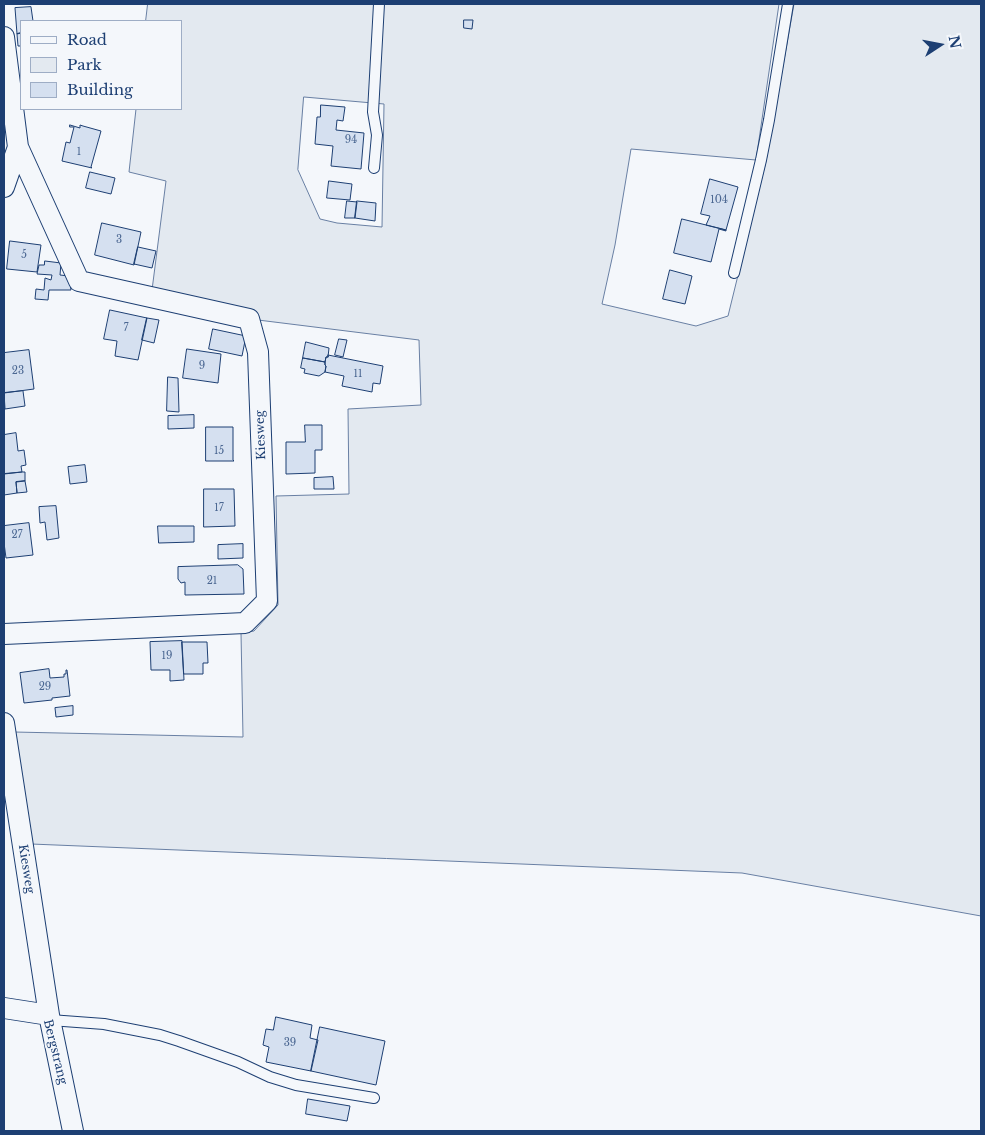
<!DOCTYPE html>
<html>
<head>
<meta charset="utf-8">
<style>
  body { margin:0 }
  #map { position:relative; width:985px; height:1135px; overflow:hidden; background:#f4f7fb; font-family:"Libre Baskerville",serif }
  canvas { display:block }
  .frame { position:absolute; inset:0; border:5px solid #1d3f73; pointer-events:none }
  .legend { position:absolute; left:20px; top:20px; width:162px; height:90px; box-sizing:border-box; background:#f4f7fb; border:1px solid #9eadc5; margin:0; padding:6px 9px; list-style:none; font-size:15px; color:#1d3f73 }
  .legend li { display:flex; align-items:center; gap:10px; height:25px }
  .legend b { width:25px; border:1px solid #9eadc5 }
  .north { position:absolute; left:915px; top:20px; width:50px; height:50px; -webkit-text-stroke:4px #f4f7fb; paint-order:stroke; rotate:79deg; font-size:14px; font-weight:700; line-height:20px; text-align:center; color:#1d3f73 }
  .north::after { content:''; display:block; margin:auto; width:18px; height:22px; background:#1d3f73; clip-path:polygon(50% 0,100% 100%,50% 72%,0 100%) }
</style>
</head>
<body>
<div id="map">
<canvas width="985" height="1135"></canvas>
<div class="frame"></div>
<ul class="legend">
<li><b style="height:6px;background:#f4f7fb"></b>Road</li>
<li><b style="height:14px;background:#e3e9f0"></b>Park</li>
<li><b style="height:14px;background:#d5e0f0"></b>Building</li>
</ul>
<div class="north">N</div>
</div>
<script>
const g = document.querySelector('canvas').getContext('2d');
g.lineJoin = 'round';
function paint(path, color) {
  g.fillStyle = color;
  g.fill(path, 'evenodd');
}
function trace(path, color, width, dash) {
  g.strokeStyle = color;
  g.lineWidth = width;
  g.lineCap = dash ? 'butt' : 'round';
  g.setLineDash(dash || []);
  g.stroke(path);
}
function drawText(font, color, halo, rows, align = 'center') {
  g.font = font + ' "Libre Baskerville",serif';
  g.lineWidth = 4;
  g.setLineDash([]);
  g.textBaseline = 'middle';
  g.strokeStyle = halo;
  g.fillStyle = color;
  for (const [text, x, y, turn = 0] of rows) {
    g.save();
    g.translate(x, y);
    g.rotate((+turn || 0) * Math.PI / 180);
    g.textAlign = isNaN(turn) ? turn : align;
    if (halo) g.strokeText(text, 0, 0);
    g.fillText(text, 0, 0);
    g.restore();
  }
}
const green = new Path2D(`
  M148 4H779L756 160 631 149 615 245 602 304 696 326 728 316 766 161 794 4H981V916L742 873 31 844 14 732 243 737 241 633 254 631 278 605 276 496 349 494 348 409 421 405 419 340 258 320 152 290 166 181 129 172 136 109H181V21H146ZM304 97 384 104 382 227 337 223 320 219 298 170Z`);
paint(green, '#e3e9f0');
trace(green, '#687fa3', 1);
const building = new Path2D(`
  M31 7 33 21H21V33L17 34 15 8Z
  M464 20H473L472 29 464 28Z
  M21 33V46H18L17 34Z
  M321 105 345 107 343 121 337 120 336 130 364 133 361 169 331 166 333 146 315 144 317 117H320Z
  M70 125 80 128V125L83 126 101 131 91 167 92 168 62 161 66 142 70 143 74 127H70Z
  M90 172 115 178 111 194 86 188Z
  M710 179 738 187 726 230 706 225 710 216 701 214Z
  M329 181 352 184 350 200 327 198Z
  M347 201 357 202 355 218H345Z
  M357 201 376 203 375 221 355 218Z
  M682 219 726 230V231L719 229 711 262 674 253Z
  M102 223 141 232 134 265 95 255Z
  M10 241 41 245 37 272 7 269Z
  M138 247 156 251 152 268 134 264Z
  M45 261 61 263 60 275 69 276 71 290H49L48 300 35 299 36 289 44 290 45 278 51 280 52 275 37 274 39 265H44Z
  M670 270 692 276 685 304 663 299Z
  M110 310 147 318 138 360 115 356 117 341 104 339Z
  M147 318 159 320 154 343 142 340Z
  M213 329 246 336 242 356 209 349Z
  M339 339 347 340 343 357 335 355Z
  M306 342 329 348 328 357H326L325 362 303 358Z
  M187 349 221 354 218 383 183 378Z
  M29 350 34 389 4 393V353Z
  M328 355 383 366 380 384 373 383 372 392 342 386 344 376 325 372 326 366 325 365V362L326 357H328Z
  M303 358 325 362V365L326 366 325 372 319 376 304 373 305 369 301 368Z
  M168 377 178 378 179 412 167 411Z
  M23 391 25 406 5 409 4 393Z
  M194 415V428L168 429V416Z
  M305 425H322V450H315V473L286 474V442H305Z
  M206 427H233V460L234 461H206Z
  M16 433 18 451 24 450 26 465 21 466 22 472 4 474V435Z
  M85 465 87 482 70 484 68 467Z
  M22 472H25V481L16 482 17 493 4 495V474Z
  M333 477 334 489H314V478Z
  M25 481 27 492 17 493 16 482Z
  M204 489H234L235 526 204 527Z
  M56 506 59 538 47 540 45 522 40 523 39 507Z
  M29 523 33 555 6 558 4 543V526Z
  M158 526H194V542L159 543Z
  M243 544V558L218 559V545Z
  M238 565 243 569 244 594 185 595V582L181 583 178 579V567Z
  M182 641 184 680 170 681V670H151L150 642Z
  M182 642H207L208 663H203V674H184Z
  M49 669 50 678 64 677V674H66V670H67L70 696 52 698V700L24 703 20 673Z
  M73 706V715L56 717 55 708Z
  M276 1017 312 1025 310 1038 318 1040 311 1071 266 1062 269 1047 263 1045 266 1029 273 1030Z
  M320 1027 385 1041 376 1085 311 1071Z
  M308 1099 350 1106 347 1121 306 1114Z`);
paint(building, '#d5e0f0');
trace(building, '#1d3f73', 1);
const lane = new Path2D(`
  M374 168 377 135 373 112 379 4
  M734 273 761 160 769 120 788 4
  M50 1020 104 1024 160 1035 179 1041 238 1062 270 1077 296 1085 374 1098`);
const street = new Path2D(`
  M4 37 18 147 4 187
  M4 634 245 623 267 601 258 352 249 319 79 281 18 147
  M4 723 49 1015 73 1131
  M4 1008 49 1015`);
trace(lane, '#1d3f73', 12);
trace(street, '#1d3f73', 22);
trace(lane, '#f4f7fb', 10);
trace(street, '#f4f7fb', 20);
drawText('10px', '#4b6792', null, [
  ["94",351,140],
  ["1",79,152],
  ["104",719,200],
  ["3",119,240],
  ["5",24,255],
  ["7",126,328],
  ["9",202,366],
  ["23",18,371],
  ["11",358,374],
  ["15",219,451],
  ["17",219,508],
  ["27",17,535],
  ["21",212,581],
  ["19",167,656],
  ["29",45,687],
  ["39",290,1043]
]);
drawText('12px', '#1d3f73', '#f4f7fb', [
  ["Kiesweg",261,435,-92],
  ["Kiesweg",26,869,81],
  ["Bergstrang",55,1052,76]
]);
</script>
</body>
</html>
